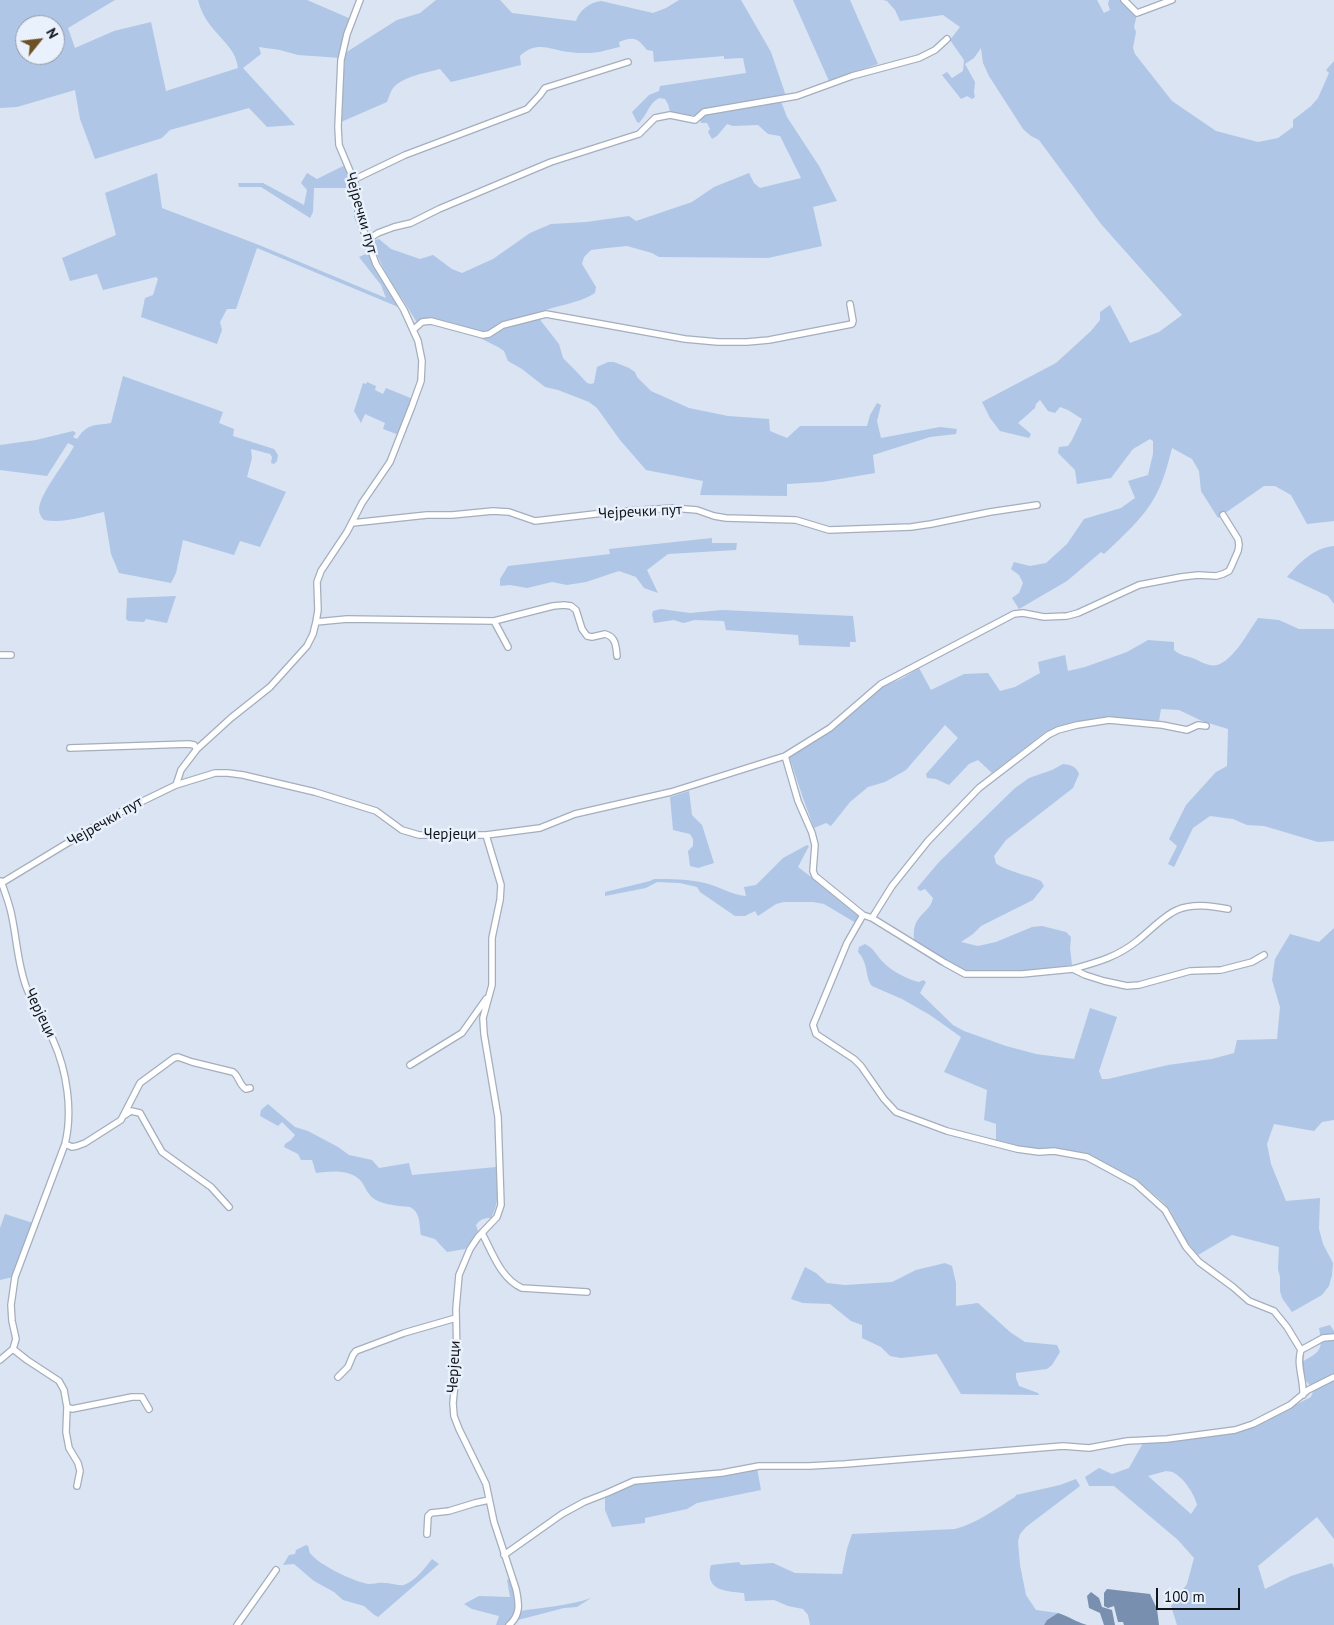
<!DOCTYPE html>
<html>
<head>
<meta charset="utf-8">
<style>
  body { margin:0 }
  #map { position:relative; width:1334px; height:1625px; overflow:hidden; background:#dae4f2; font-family:"PT Sans",sans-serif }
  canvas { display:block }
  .north { position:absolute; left:15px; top:15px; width:50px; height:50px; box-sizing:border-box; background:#e9f1fd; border:1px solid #9298a1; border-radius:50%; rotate:61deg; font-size:14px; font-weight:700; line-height:20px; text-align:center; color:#101318 }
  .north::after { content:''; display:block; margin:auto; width:18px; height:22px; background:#6e5124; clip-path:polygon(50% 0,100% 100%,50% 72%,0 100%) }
  .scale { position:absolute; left:1156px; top:1588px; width:84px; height:22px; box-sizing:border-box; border:2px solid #101318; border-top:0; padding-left:6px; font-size:15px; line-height:18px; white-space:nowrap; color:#101318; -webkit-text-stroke:4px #e9f1fd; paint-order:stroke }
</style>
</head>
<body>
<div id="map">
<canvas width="1334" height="1625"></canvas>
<div class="north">N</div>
<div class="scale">100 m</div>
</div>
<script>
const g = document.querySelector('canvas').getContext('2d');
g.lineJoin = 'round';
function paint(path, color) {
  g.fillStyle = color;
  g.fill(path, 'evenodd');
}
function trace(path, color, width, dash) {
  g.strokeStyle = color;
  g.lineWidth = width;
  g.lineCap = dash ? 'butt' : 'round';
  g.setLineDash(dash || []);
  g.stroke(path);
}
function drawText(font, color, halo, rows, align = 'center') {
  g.font = font + ' "PT Sans",sans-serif';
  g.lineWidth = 5;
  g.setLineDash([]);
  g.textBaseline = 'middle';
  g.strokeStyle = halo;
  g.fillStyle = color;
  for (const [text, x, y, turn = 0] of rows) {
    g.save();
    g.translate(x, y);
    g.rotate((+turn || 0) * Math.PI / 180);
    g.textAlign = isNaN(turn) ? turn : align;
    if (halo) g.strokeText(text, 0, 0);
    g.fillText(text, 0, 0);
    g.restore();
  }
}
paint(new Path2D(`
  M0 0H115L68 28 75 48 114 31 151 22 166 91 238 68C236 51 225 43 215 31 207 22 201 12 198 0H307L351 19 341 58 298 55 280 50 259 47 261 54 243 68 295 125 267 127 249 108 170 130 162 138 95 159 80 119 75 90 17 107 0 108ZM25 25H55V55H25Z
  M436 0H500L512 13 576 21C579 10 591 2 601 1L653 13 666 8 679 0H741L771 52 786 96 780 99 787 117 819 166 837 201 813 207 822 246 768 258 659 257 652 253 627 246 607 248 591 250 584 257 582 264 596 287 595 293C578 304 556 305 538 313L541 321 559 344 563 358 575 370 587 383 591 384 594 383 597 367 608 362H614L629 368 635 372 637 377 651 391 689 408 728 416 769 419 770 431 787 438 800 426H867L870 415 877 403 881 405 877 421 881 438 940 427 957 429 956 434 930 437 873 455 875 473 822 482 787 484V496L700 495 703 481 646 470 620 440 597 408 589 402 558 390 545 387 522 369 508 361 504 351 498 347 472 334 428 323 419 326C402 296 383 275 372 241L379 239 391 249 420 259 433 255 452 269 462 273 493 259 530 233 551 224 586 222 629 216 636 221 692 202 714 187 749 173 754 183 760 188 801 178 780 136 768 134 758 125 733 126 727 124 717 136 712 139 708 132 710 129 707 123H701L699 115H688L670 112 668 104 665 99 659 98C649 103 647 115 639 123L637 122 632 112 649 95 659 91 660 86 746 73 743 58 724 59V56L654 62 653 51 647 50C637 38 635 36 619 42L620 47C610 49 599 53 589 53 582 53 575 53 569 52 549 50 537 40 520 56L521 65 451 82 440 69C428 72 402 77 394 87 391 90 389 97 387 102L341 122 345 53 397 20 420 13Z
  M793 0H850L878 64 829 81Z
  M883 0H1097L1104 13 1110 10 1108 4 1109 0H1128L1138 10 1134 27 1136 32 1133 48 1135 54 1172 101 1216 131 1258 142 1278 138 1293 127V120L1311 106 1318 98 1329 73 1326 70 1334 61V521L1307 524 1291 495 1275 486H1264L1218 518 1201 491 1199 471 1192 459 1172 448C1168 464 1164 479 1157 493 1145 517 1123 536 1104 554L1101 552 1067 581 1019 609 1012 598 1019 593 1023 583 1019 575 1011 569 1014 562 1030 566 1046 563 1067 544 1084 519 1121 508 1135 498 1128 481 1148 475 1153 454V441L1150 439 1133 449 1111 478 1077 484 1075 470 1058 453 1059 447 1068 446 1072 440 1082 419 1068 410 1060 407 1055 413 1048 411 1040 400 1036 404 1035 408 1018 423 1031 434 1029 438 1000 431 990 418 982 402 1056 363 1091 331 1100 320V312L1110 305 1130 343 1159 332 1182 315 1101 224 1039 140 1031 136 1023 129 989 76 983 63 981 48 974 58 965 64 975 82 974 92 975 97 972 99 967 96 961 99 942 75 947 72 952 78 963 71 964 60 950 40 960 27 943 15 900 21 895 10 887 1Z
  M347 164 357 187 359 218H354V188H314L313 212 310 218 261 187H239L238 183H263L304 205 307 190 301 183 307 173 317 179Z
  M157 173 162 208 259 245 386 298 381 285 359 257 372 251 403 309 257 248 236 309H227L220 322 222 330 217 344 141 317 145 298 153 295 158 279 156 277 103 290 97 274 70 281 62 258 116 235 105 193Z
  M123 376 223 412 219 423 234 429 233 436 274 449 278 455 277 461 274 464 271 463 272 457 270 454 251 449 252 458 247 477 286 492 260 547 240 541 234 555 183 540 176 573 171 583 119 573 111 554 104 512C85 516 63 524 44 520 41 517 39 514 39 509 40 493 66 462 74 446L68 443 47 476 0 470V445L36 440 73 431 76 433 73 437 77 439C88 423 93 426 111 423Z
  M367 382 376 386 375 390 383 394 386 388 413 399 399 435 383 429 385 423 365 414 361 423 354 411 363 383 366 384Z
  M712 538V543H737L736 550 668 554 647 570 658 593 644 588 636 577 619 571 586 582 567 585 552 582 527 588 510 585 500 586V579L508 566 610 554 609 549Z
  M1334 546V604L1328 596 1287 577C1300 562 1314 548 1334 546Z
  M176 596 167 623 146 619 144 622 128 621 126 619 127 598Z
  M661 609 690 613 722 610 853 616 856 642H850V647L799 645 798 635 726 630 724 621 694 620 688 622 683 623 674 620 654 623 652 615 653 611Z
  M1258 618 1279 620 1299 629H1334V841L1318 842 1264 826 1247 825 1233 819 1210 816 1193 828 1174 867 1168 864 1177 846 1169 839 1186 805 1216 772 1227 766 1228 729 1202 721 1179 710 1161 709 1159 721 1109 717 1079 722 1059 727 1045 732 992 773 978 760 969 764 949 785 936 779 927 778 926 774 958 738 945 725 906 770 885 782 868 787 850 802 831 826 826 823 814 828 803 798 789 756 827 733 871 694 884 686 903 678 919 668 931 690 964 674 988 673 1000 691 1015 687 1040 673 1038 662 1065 655 1068 671 1085 667 1127 652 1148 640 1174 642V650C1182 657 1186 655 1195 659 1201 662 1210 667 1217 665 1233 661 1249 631 1258 618Z
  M1063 764C1071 765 1076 766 1079 774L1073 788 1006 840 994 856C995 858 995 861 996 863 1000 869 1033 877 1041 881L1044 886 1033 900 981 926 973 934 961 942 978 946 996 942 1032 927 1042 926 1066 932 1071 937 1070 948 1072 965C1038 972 1003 972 968 971L962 970 944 960 940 965 915 949C914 940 912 929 917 921 922 912 931 909 933 898L925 889 920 891 917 888 939 862 1015 788 1029 778 1052 770Z
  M689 791 692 815 702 825 714 863 698 868 690 866 688 851 693 846V839L690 834 673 830 670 797Z
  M807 845 809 846 798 867 861 915 856 923 824 904 813 902H784L776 904 758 916 755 911 745 916H735L700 892 697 887 680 883 657 882 646 888 605 896V892L650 881 654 879C671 879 688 879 705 883 719 886 731 895 746 896L744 887 756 885 783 858Z
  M1334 928V1120L1322 1122 1314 1131 1274 1124 1267 1144 1271 1164 1286 1201 1320 1198 1319 1229 1323 1244 1333 1263 1332 1275 1329 1286 1322 1295 1292 1312 1282 1298 1280 1291V1277L1278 1269 1279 1247 1232 1235 1198 1255 1187 1242 1170 1210 1163 1202 1136 1179 1086 1153 1053 1148 1039 1150 996 1141V1124L984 1120 987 1090 944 1072 961 1037 930 1015 902 999 872 986C865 978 869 964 858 952L859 947 865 944C875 949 875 954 883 962 891 971 907 979 919 982L923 980 926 982 920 993 953 1025 964 1031 1006 1046 1036 1054 1074 1059 1090 1008 1117 1017 1099 1071 1102 1079H1108L1168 1065 1212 1059 1234 1053 1237 1040 1277 1039 1280 1007 1272 980 1275 959 1290 934 1319 942Z
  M268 1104 295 1127 308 1131 338 1147 349 1155 372 1160 379 1168 409 1163 412 1175 496 1167C497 1186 501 1200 491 1218 484 1218 480 1219 476 1225L478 1231 465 1249 447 1252 435 1239 421 1235C419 1224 421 1213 410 1207 400 1206 385 1205 376 1200 368 1196 366 1188 361 1181 351 1169 330 1171 316 1173L312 1160H301L298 1154 284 1147 285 1144 291 1140 295 1135 282 1122 278 1126 260 1116 261 1110Z
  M5 1214 33 1223 13 1277 0 1280V1228Z
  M945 1263 952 1266 956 1283V1306L978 1303 1010 1332 1025 1342 1057 1345 1060 1352 1052 1365 1047 1369 1016 1373V1378L1019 1386 1038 1393 1039 1395 961 1394 937 1354 901 1358 890 1356 881 1347 862 1338V1325L851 1321 830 1304 803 1303 791 1299 805 1267 816 1273 827 1283 845 1285 892 1282 916 1270Z
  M1330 1325 1334 1331V1539L1317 1517 1258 1566 1265 1589 1291 1576 1332 1563 1334 1568V1625H1177L1171 1606 1187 1584 1194 1558 1178 1540 1114 1486H1089L1085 1477 1099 1468 1112 1474 1129 1468 1143 1443 1234 1433 1254 1426 1311 1397 1314 1389 1305 1380 1302 1362C1321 1351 1323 1350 1319 1328ZM1166 1471C1169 1472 1172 1471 1174 1473 1184 1478 1195 1495 1197 1505L1191 1514 1148 1476Z
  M757 1468 761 1490 697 1503 687 1509 645 1518V1523L612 1527 605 1510V1498L635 1483Z
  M1076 1479 1080 1486 1026 1527 1020 1534 1018 1541 1020 1565 1026 1595 1036 1610 1058 1613 1047 1620 1044 1625H810L808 1615 803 1609 788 1606 774 1600 745 1601 744 1593C725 1591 704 1591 711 1565L739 1562 741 1565 773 1563 795 1573 842 1574 847 1549 852 1534 955 1529C977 1523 996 1509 1015 1497L1016 1495 1060 1485Z
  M306 1545 308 1546C309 1547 309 1552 310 1553 319 1565 354 1582 369 1584 374 1584 379 1582 384 1583 391 1583 397 1586 404 1585 415 1581 425 1568 432 1559L439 1564 378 1617 373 1614 364 1606 343 1600 334 1592 314 1581 294 1564 283 1565 289 1555 295 1554 296 1550Z
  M511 1578C515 1594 521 1614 506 1625H496L499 1616 472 1609 464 1604 479 1596 510 1597 507 1580Z
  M591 1598 577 1607 564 1608 518 1620 521 1611C544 1607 569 1606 591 1598Z`), '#afc6e7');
paint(new Path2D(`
  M1107 1589 1150 1594 1157 1609 1159 1625H1124L1123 1622H1118L1114 1606 1108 1608 1104 1606V1593Z
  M1091 1592 1099 1598 1102 1607 1112 1610 1115 1625H1104L1100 1613 1089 1608 1087 1596Z
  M1058 1613C1068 1616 1076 1622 1087 1625H1044L1047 1620Z`), '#788faf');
const street = new Path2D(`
  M1124 0 1137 13 1172 0
  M353 180 405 155 527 109 540 95 545 88 628 62
  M367 240 378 233 394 227 411 223 439 209 551 162 639 134 655 118 670 115 695 120 704 112 797 96 852 76 919 58 935 50 947 39
  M413 330 422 322 431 321 483 335 489 334 503 325 546 314 685 339 718 342H747L769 340 852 324 853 321 850 304
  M352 523 427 515H452L493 511 509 512 535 521 612 512 673 508 697 510 714 516 726 518 796 520 829 530 911 527 931 524 990 512 1037 505
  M494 621 508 647
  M316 622 347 619 494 621 553 606 564 605 571 606 576 610 582 629 587 636 592 637 605 634C616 637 616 646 617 656
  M0 655H11
  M70 748 189 744 194 745 197 749
  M785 756 798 801 812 833 815 845 813 871 815 876 863 915
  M176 785 215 773H228L243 775 315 792 376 811 402 830 419 835H486L540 828 575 814 671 792 785 756 830 728 881 684 1014 614 1023 613 1044 617 1067 616 1078 613 1139 585 1181 577 1198 575 1216 576 1223 574 1229 571 1231 567 1238 551 1239 545 1238 539 1223 515
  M486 835 501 885 500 900 492 938V985L483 1018 484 1034 498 1117 501 1205 497 1217 478 1237 470 1249 459 1275 456 1309 457 1363 453 1403 454 1416 459 1429 486 1484 494 1522 516 1589C519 1603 521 1615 509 1625
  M0 884 112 816 176 785 181 770 197 749 231 718 270 687 307 646 313 634 316 622 318 610 317 582 321 571 347 532 362 503 390 462 412 406 421 381 422 361 418 341 404 310 376 264 359 218 355 183 339 145 338 127 341 60 347 34 360 0
  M872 918 892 886 928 841 979 788 1048 735 1058 730 1077 725 1109 720 1162 725 1187 730 1198 725 1206 726
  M1264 955 1252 962 1221 970 1190 971 1139 985 1127 986 1104 981 1085 975 1073 969 1022 974H965L945 963 872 918 863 915 847 943 813 1025 816 1034 854 1059 861 1066 884 1099 896 1112 947 1131 1017 1149 1039 1152 1054 1151 1087 1157 1135 1183 1165 1210 1186 1247 1199 1262 1233 1287 1249 1301 1274 1311 1287 1327 1301 1350
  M1073 969C1098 962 1117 957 1137 941 1150 931 1163 916 1177 910 1192 903 1212 906 1228 909
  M410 1065 462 1033 486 999
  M125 1115 131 1111 140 1113 162 1152 211 1187 229 1207
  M65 1144 72 1147 77 1146 85 1143 121 1120 140 1083 174 1058 178 1057 192 1062 233 1072C239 1076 239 1085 246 1089L250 1088
  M482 1233C492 1252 501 1279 522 1288L587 1292
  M13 1349 27 1360 59 1381 64 1390 67 1407 72 1409 132 1397H142L149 1409
  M0 1360 13 1349 16 1339 12 1321 11 1305 15 1277 65 1144C73 1111 67 1071 53 1040 45 1022 34 1006 27 989 18 967 17 941 12 917 10 905 5 893 1 881
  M338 1377 348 1367 353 1355 356 1351 404 1333 456 1318
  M1303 1395C1304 1380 1296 1364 1301 1350L1323 1338 1334 1337
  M67 1407 66 1432 69 1448 78 1463 80 1471 77 1486
  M427 1534 428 1516 431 1513 449 1511 475 1503 489 1500
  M504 1555 562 1514 584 1502 607 1493 634 1481 722 1473 759 1466H809L845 1464 1063 1446 1089 1448 1127 1441 1167 1439 1235 1430 1253 1424 1290 1405 1308 1390 1334 1377
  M237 1625 276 1570`);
trace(street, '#a4aebc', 8);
trace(street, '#fff', 5.5);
drawText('15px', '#101318', '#e9f1fd', [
  ["Чејречки пут",361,213,74],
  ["Чејречки пут",640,512,-3],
  ["Чејречки пут",105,822,-30],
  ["Черјеци",450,835],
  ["Черјеци",40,1013,64],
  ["Черјеци",454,1367,-87]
]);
</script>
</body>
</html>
